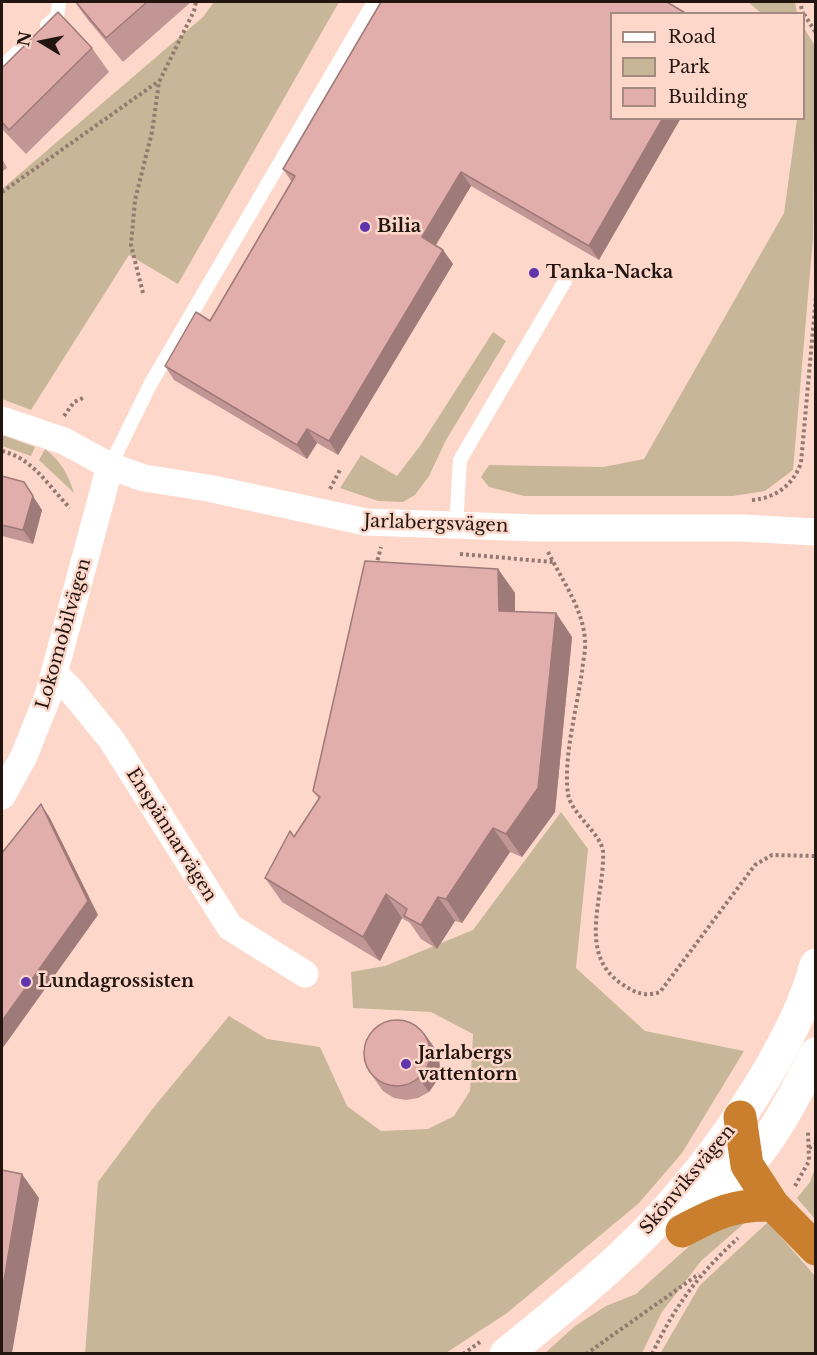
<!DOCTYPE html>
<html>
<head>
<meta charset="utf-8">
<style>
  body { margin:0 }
  #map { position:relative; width:817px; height:1355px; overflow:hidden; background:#fdd8ca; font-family:"Libre Baskerville",serif }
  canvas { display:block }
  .frame { position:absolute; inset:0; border:3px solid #221510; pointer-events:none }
  .legend { position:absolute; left:610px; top:12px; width:195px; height:108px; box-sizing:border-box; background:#fdd8ca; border:2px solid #a58a80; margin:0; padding:8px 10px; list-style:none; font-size:18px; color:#221510 }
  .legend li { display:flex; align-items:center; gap:12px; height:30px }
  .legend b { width:30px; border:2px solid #a58a80 }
  .north { position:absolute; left:12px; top:12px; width:60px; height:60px; -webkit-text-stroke:4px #fdd8ca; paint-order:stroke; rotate:280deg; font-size:16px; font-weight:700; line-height:24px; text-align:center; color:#221510 }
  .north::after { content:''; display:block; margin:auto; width:21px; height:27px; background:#221510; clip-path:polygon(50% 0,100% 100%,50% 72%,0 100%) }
</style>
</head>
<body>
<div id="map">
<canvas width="817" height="1355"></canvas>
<div class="frame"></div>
<ul class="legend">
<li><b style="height:8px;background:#fff"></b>Road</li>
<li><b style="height:16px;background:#c7b798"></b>Park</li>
<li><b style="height:16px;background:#e2aeac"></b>Building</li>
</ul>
<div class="north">N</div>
</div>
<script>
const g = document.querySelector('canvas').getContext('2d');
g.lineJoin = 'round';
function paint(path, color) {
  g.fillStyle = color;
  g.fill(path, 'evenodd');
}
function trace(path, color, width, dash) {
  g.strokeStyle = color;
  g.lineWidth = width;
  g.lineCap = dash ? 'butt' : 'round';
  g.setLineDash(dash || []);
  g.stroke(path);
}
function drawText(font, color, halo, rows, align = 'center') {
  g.font = font + ' "Libre Baskerville",serif';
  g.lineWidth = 5;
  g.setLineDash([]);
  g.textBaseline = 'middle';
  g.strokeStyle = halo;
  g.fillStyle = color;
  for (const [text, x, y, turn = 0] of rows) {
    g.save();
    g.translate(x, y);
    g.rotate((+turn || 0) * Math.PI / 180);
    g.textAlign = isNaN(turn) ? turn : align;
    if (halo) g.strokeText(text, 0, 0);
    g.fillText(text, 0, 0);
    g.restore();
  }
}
paint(new Path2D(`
  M214 2H339L178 284 129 255 31 410 2 399V189L203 17Z
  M748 2H795L797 13H761Z
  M804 28 815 46 813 238 793 470 765 491 733 496H524L489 487 481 477 489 465 603 467 644 459 784 213 797 119 804 118Z
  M493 332 506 341 446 440 429 476 415 495 403 502 378 501 340 488 361 455 397 476 420 446Z
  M2 435 35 447 31 456 2 446Z
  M45 449C61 461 68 474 74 493L39 460Z
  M561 812 588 849 576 968 645 1031 744 1051 682 1153 639 1203 507 1313 446 1353 85 1354 98 1182 154 1107 229 1016 267 1039 320 1047 347 1106 381 1131 428 1129 454 1116 470 1091 473 1034 431 1012 353 1008 351 972 385 966 473 930Z
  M815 1168V1219L797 1198 810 1182Z
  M756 1213 701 1261 662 1312 642 1353 544 1354 575 1326 606 1306 636 1294 707 1230Z
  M768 1222 815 1276V1353L660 1354 700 1285Z`), '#c7b798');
trace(new Path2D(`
  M801 6 803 14
  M804 14 816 33
  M2 192 159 81
  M143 293 131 245 135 200 152 132 159 82 194 11 196 2
  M64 416 74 402 83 398
  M2 451C34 459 48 486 70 508
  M330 489 341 468
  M752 500C776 498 793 485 801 463L816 296
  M548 552C562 580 582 607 585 639 586 650 583 661 582 671 577 709 563 757 568 794 571 814 602 834 603 852 605 896 576 954 622 984 635 993 645 997 660 992L755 865 772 855 816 856
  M460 554 553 562
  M376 566 381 547
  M809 1148 816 1144
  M795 1186 809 1161 808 1131
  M463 1354 480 1342
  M586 1354 699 1274
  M652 1354C676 1304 698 1275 738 1238`), '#937970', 4, [3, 3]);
trace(new Path2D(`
  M47 25 57 17 59 2
  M2 67 24 46
  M110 466 151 383 374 2
  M456 525 460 460 565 281`), '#fff', 14);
trace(new Path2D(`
  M2 420 64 441 110 466 144 478 208 488 366 522 537 528H741L816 532
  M55 674 70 689 111 739 230 927 305 974
  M2 796 24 756 48 696 110 466`), '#fff', 27);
trace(new Path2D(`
  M684 1229C705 1208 727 1187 747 1166 776 1134 796 1092 816 1054
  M506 1354C557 1312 611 1270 656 1222 699 1176 738 1123 770 1069 789 1035 806 1003 816 965`), '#fff', 33);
trace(new Path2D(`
  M740 1117 747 1165 773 1205
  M682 1231C716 1213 734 1204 773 1205L816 1249`), '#ca7f2e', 33);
paint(new Path2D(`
  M75 2H191L123 62 88 20Z
  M667 2 599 260 471 186 436 245 443 250 453 264 338 455 317 443 307 459 174 380 165 366 210 321 292 182 283 169Z
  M92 48 109 72 26 154 2 129V68Z
  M2 158 7 168 2 172Z
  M2 476 42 510 33 544 2 536Z
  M498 569 515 593V612L556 613 572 637 555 812 522 857 510 852 462 923 455 921 437 949 421 939 410 923 402 918 380 961 282 902 265 878 319 799 313 791Z
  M434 1047 439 1058 440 1070 436 1082 429 1092 418 1098 406 1100 394 1098 383 1091 366 1067Z`), '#c29694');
paint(new Path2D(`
  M663 118H681L599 260 589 246Z
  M461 172 471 186 432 251 422 237Z
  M443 250 453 264 338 455 329 441Z
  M307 429 317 443 307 459 297 445Z
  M24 482 42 510 33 544 23 530Z
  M498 569 515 593V635L499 611Z
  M556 613 572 637 555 812 522 857 506 834Z
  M41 804 50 818 98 915 2 1049V1021Z
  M493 828 510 852 462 923 446 899Z
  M386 894 402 918 380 961 363 937Z
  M438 897 455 921 437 949 421 925Z
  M424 1033 434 1047 439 1058 440 1070 436 1082 429 1092 419 1078Z
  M22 1174 39 1198 12 1353H2V1292Z`), '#9e7a78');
const building = new Path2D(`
  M76 2H147L106 38Z
  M381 2H667L687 14H612V118H663L589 246 461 172 422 237 443 250 329 441 307 429 297 445 165 366 196 312 210 321 295 176 283 169Z
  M58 12 92 48 9 130 2 122V68Z
  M2 476 24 482 33 496 23 530 2 525Z
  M365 561 498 569 499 611 556 613 538 788 506 834 493 828 446 899 438 897 421 925 404 916 407 909 386 894 363 937 265 878 290 831 294 837 320 797 313 791Z
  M41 804 88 901 2 1021V853Z
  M364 1053a33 33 0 1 1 66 0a33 33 0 1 1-66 0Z
  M2 1170 22 1174 2 1292Z`);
paint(building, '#e2aeac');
trace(building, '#9e7a78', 1.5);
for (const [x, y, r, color] of [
  [365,227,6,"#6035ac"],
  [534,273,6,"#6035ac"],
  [26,982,6,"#6035ac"],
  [406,1064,6,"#6035ac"]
]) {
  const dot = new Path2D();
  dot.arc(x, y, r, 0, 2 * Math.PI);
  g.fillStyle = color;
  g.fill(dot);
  trace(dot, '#fdd8ca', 2);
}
drawText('bold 18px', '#221510', '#fdd8ca', [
  ["Bilia",377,227],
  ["Tanka-Nacka",546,273],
  ["Lundagrossisten",38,982],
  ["Jarlabergs",418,1054],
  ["vattentorn",418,1075]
], 'left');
drawText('18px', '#221510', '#fdd8ca', [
  ["Jarlabergsvägen",436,524,2],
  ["Lokomobilvägen",64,634,-74],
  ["Enspännarvägen",171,835,58],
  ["Skönviksvägen",688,1180,-50]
]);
</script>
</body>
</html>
